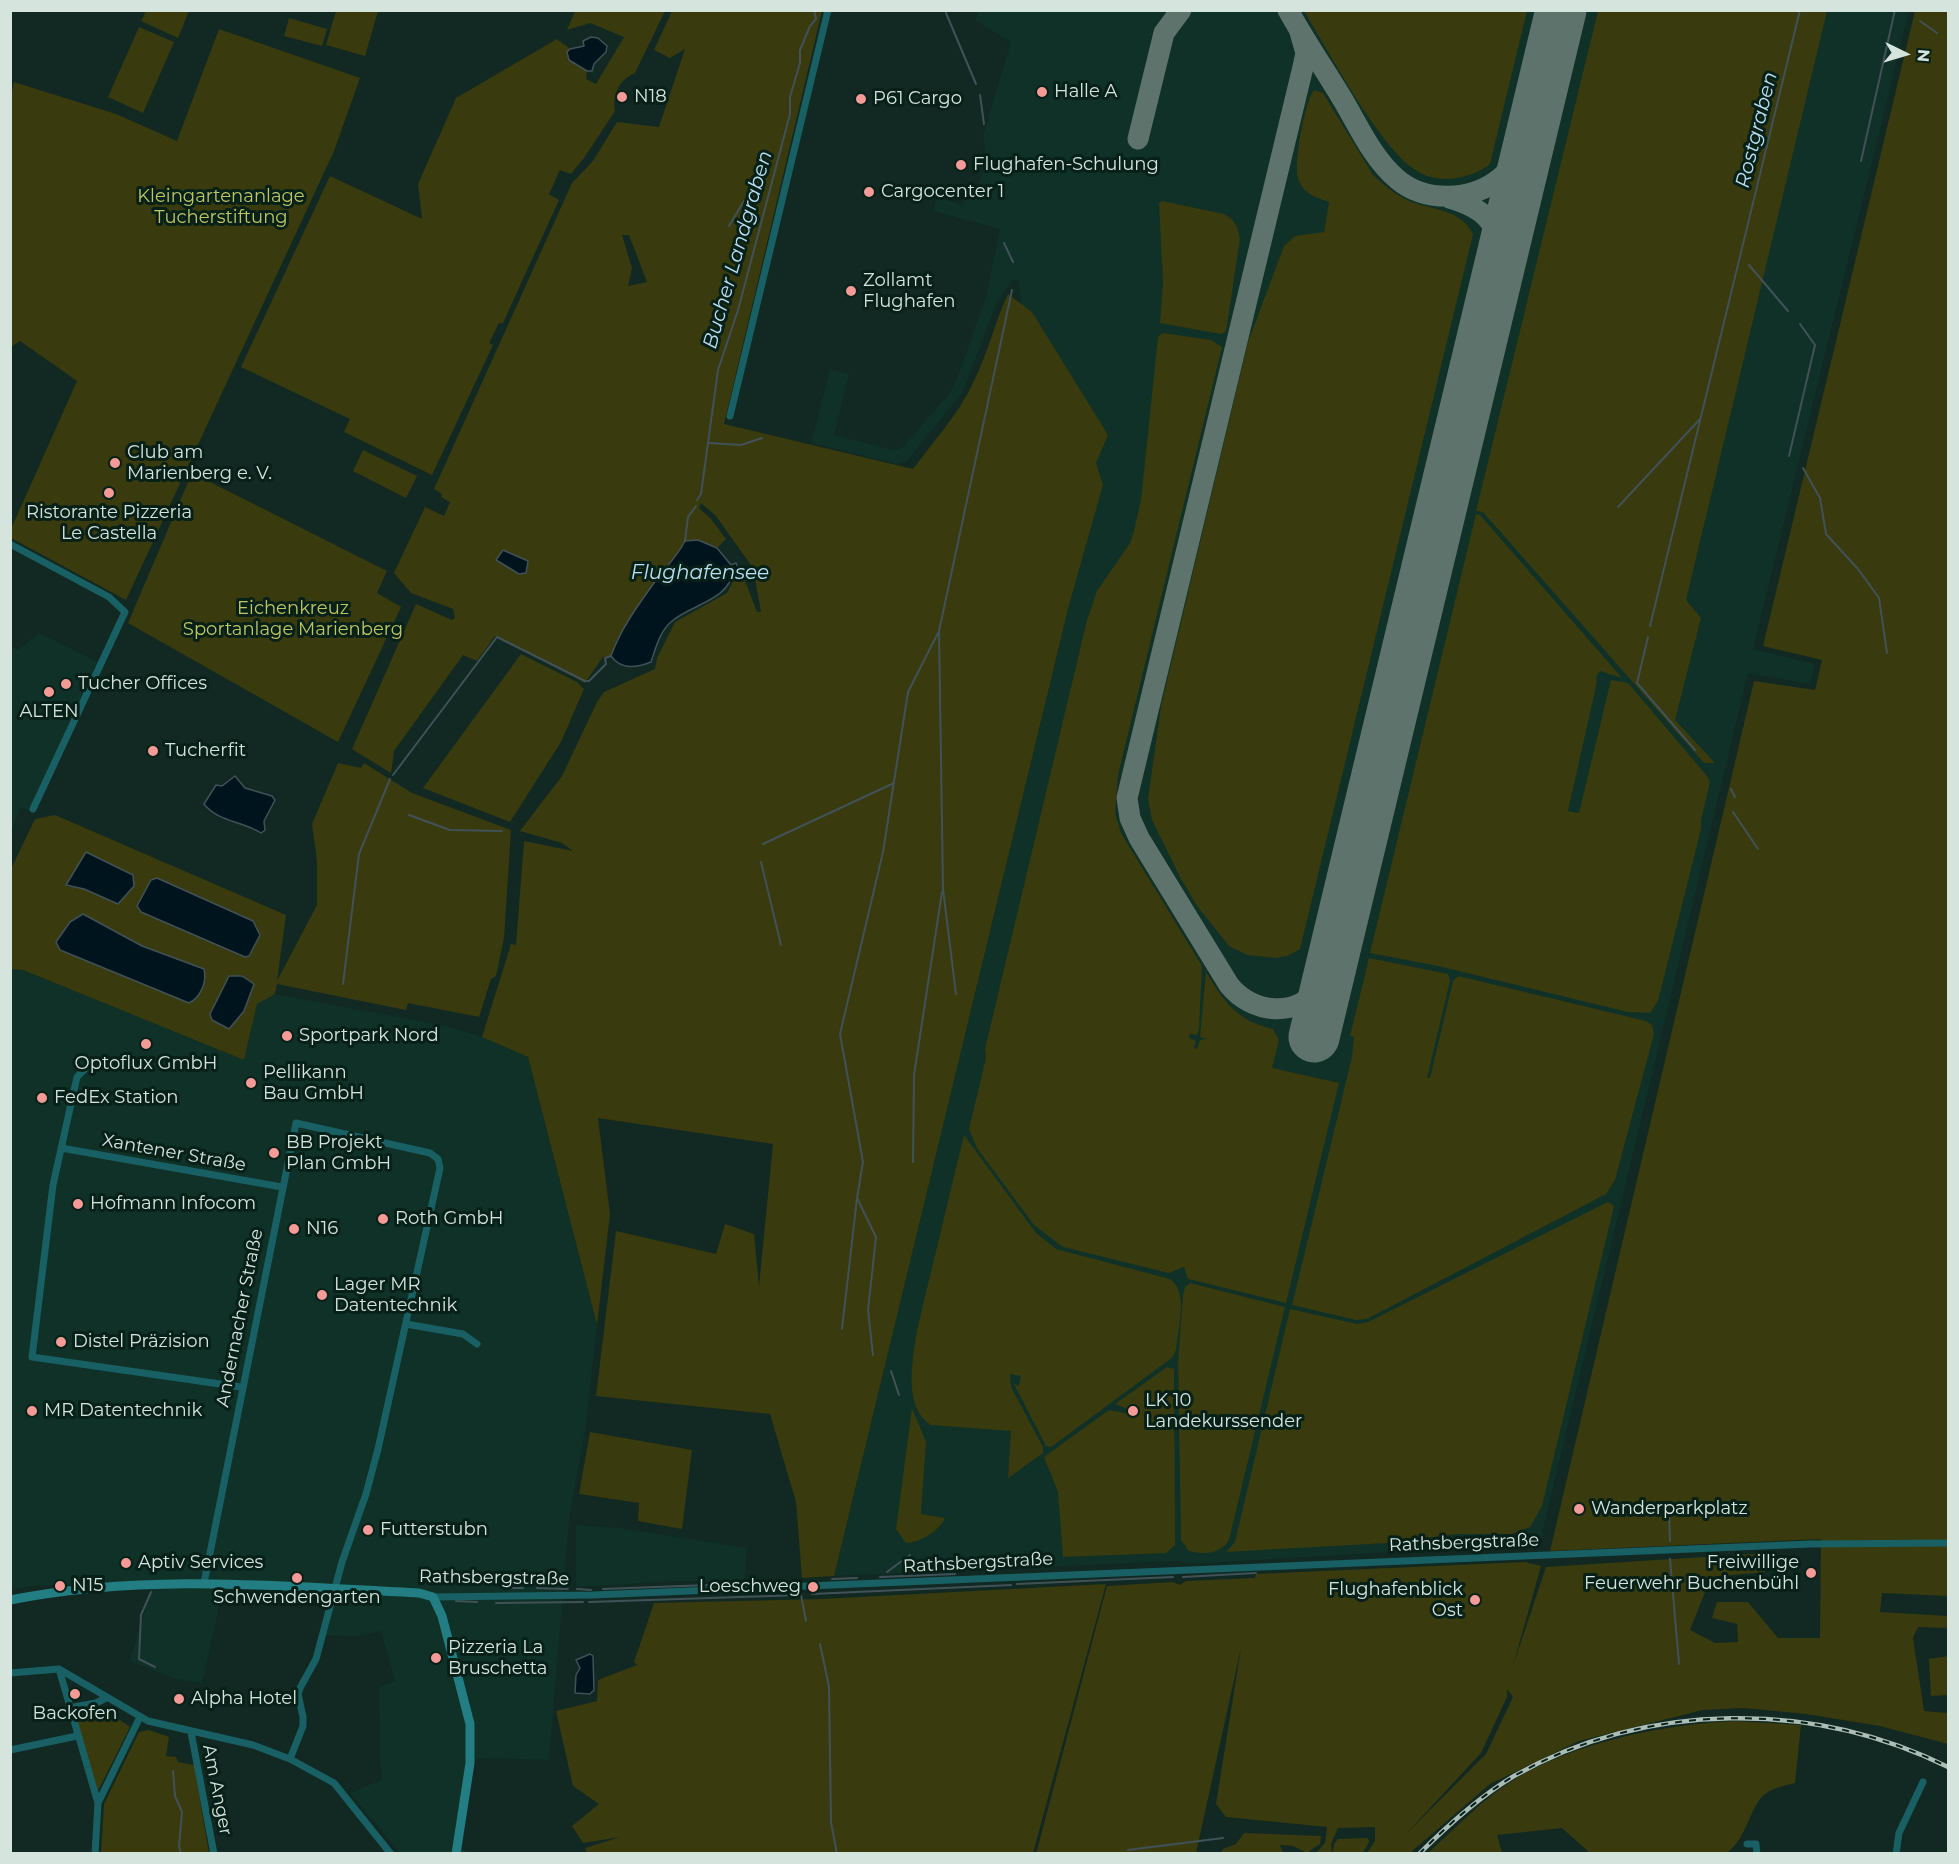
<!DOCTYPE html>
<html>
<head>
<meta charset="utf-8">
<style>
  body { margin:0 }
  #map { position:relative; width:1959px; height:1864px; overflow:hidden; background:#112922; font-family:Montserrat,sans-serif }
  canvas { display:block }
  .frame { position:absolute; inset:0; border:12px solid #d6e4de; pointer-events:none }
  .north { position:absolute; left:1875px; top:24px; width:60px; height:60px; -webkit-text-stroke:4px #072018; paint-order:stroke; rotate:95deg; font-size:16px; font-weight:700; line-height:24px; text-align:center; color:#d6e4de }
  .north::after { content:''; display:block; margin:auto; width:21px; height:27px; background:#d6e4de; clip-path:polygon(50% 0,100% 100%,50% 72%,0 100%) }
</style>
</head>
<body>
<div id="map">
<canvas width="1959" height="1864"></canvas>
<div class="frame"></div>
<div class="north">N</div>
</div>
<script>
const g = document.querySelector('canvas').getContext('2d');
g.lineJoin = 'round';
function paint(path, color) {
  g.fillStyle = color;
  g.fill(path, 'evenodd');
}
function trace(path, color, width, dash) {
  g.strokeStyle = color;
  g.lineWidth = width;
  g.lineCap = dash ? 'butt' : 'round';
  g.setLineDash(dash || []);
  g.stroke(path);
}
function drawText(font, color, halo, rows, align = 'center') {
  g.font = font + ' Montserrat,sans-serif';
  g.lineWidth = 6;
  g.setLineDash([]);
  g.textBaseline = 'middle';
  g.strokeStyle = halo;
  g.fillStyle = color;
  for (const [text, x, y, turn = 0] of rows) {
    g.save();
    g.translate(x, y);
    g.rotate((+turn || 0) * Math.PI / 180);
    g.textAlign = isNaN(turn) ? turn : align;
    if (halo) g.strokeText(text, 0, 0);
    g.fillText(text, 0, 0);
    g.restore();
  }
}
paint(new Path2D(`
  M978 11H1909L1753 649 1815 664 1810 684 1748 673 1540 1542 1449 1541 1391 1552 1190 1564 1179 1561 834 1576 1069 605 1023 328 1019 281 1013 279 997 302 962 393 908 460 897 464 811 443 830 369 849 374 834 435 894 450 903 447 949 394 956 382 986 297 1000 229 933 211 937 197 963 205 967 190 977 192 986 157 983 136 1011 42 975 20Z
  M39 633 97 662 30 811 21 807 11 832V645L18 650Z
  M11 969 23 970 244 1060 257 1003 275 994 446 1026 482 1037 528 1057 597 1326 586 1424 569 1520 549 1760 475 1758 460 1849 476 1853H400L350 1793 383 1779 380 1763 379 1687 395 1681 381 1631 356 1636 320 1635 329 1590 224 1585 202 1683 176 1679 130 1661 152 1586 42 1585 11 1589Z
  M576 1525 620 1528 747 1548 744 1582 676 1581 576 1587Z`), '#0f3127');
paint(new Path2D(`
  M146 11V10L189 11 178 38 141 21Z
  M336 11H378L365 56 326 45Z
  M575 11H665L635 73C620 79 612 94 615 111L584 158 571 174 560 170 549 194 559 200 503 323H499L489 343 493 345 432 475 344 432 350 419 241 367 330 176 422 219 418 184 456 98 557 39 570 49 567 52 569 60 587 71 586 79 596 84 624 37 590 23 567 30Z
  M672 11H822L724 424 913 469C933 442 957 416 972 385 987 356 994 324 1008 294L1032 312 1108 435 1096 463 1103 485 1069 605 834 1576 802 1578 796 1502 770 1414 596 1396 616 1231 716 1254 725 1224 754 1234 759 1286 773 1144 598 1118 610 1214 597 1325 528 1057 482 1037 511 944 516 945 524 841 573 851 562 843 520 831 562 776 597 702 604 692 655 669 657 658 675 622 727 593 740 568 757 612H761L753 568 716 516 701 503 699 508 711 519 726 539 717 548 698 540 685 542 617 639 611 656 603 657 585 683 495 636 477 661 463 655 394 751 391 773 352 749 416 604 452 620 455 618 453 609 411 593 394 573 425 507 444 516 450 502 441 497 442 494 434 489 572 183 593 161 617 122 659 127 685 49 670 58 654 50ZM622 235H629L647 282 628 286 632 268Z
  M1304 11H1527L1490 164C1471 179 1439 185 1417 171 1380 149 1328 50 1304 11Z
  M1598 11H1827L1686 600 1701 618 1675 720 1715 763H1704L1483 512 1476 511Z
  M1915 11H1948V1596L1882 1593 1880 1612 1948 1616V1628L1918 1627 1913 1638 1924 1711 1948 1713V1744L1880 1726 1806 1714 1744 1708 1703 1710 1579 1741 1490 1784 1411 1852 1367 1853 1375 1841V1827L1338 1828 1331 1844 1332 1853H1316L1325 1843 1327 1827 1226 1817 1216 1804 1241 1648 1196 1853 1036 1854 1107 1586 1173 1582 1180 1585 1186 1581 1255 1578 1256 1574 1525 1562 1541 1566 1513 1666 1546 1567 1767 1553 1765 1572 1711 1577 1690 1630 1715 1643 1738 1642 1737 1624 1712 1618 1717 1602H1748L1778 1638H1820L1821 1539 1550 1551 1754 681 1815 690 1822 660 1763 646ZM1507 1689 1513 1697 1486 1754 1405 1835 1481 1753 1507 1697Z
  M289 18 327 29 322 46 284 36Z
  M139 27 174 42 143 113 108 97Z
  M219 29 360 78 334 151 126 600 11 538V529L77 381 20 341 11 347V96L14 82 116 114 177 141Z
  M1314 90 1323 93 1373 175C1382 183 1392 192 1403 198 1427 211 1459 206 1473 234L1300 949 1287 956 1276 958 1247 955 1229 946 1197 906 1180 877 1152 820 1148 799 1161 706 1248 342 1284 246 1295 236 1324 232 1329 202C1316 197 1305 195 1299 181 1292 167 1305 101 1314 90Z
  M1162 201 1224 214C1235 219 1238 228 1240 239L1227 325 1226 331 1221 334 1160 323 1163 282 1159 203Z
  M1163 333 1211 340 1222 347 1118 775 1115 813 1121 833 1202 966 1199 1029 1197 1035 1190 1034 1189 1038 1196 1041 1194 1048 1197 1049 1200 1040 1206 1039 1200 1037 1206 972C1225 1003 1236 1020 1273 1029L1279 1040 1272 1068 1339 1083 1286 1303 1188 1279 1184 1267 1169 1273 1063 1247 1034 1225 977 1148 969 1129 986 1058 985 1049 1087 620 1097 591 1130 543 1134 531 1141 500 1158 337Z
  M363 450 417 476 406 498 353 471Z
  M192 473 387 571 377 593 401 607 338 742 128 623Z
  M1476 514 1480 515 1622 678 1600 671 1596 677 1597 682 1568 811 1579 813 1611 680 1628 683 1707 776 1710 782 1701 820V829L1658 1001 1650 1013 1628 1012 1438 966 1370 953Z
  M521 654 577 682 584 689 561 742 510 822 423 788Z
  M338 763 361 768 364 763 412 793 511 830 504 938 496 976 491 979 479 1017 408 1003 406 1010 277 984 275 994 257 1004 244 1060 23 970 11 969 10 871 35 819 55 815 286 915 277 981 317 905V861L312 824ZM66 886H134L118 904 84 889ZM83 914 142 946 204 969 60 950 56 942 70 922Z
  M1369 958 1448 974 1450 981 1427 1078H1430L1453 981 1458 976 1646 1021 1652 1025 1654 1034 1615 1180 1606 1194 1367 1319 1356 1320 1292 1305 1352 1057 1354 1037 1350 1036Z
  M964 1135 1036 1233 1056 1249 1170 1279C1189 1292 1178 1329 1176 1350L1173 1357 1051 1447 1046 1446 1014 1384 1019 1386 1021 1376 1010 1374 1011 1387 1043 1447V1453L1008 1478 1011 1431 931 1425C902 1407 913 1358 917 1330Z
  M1608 1202 1614 1206 1542 1506 1530 1527 1512 1534H1457L1387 1543 1226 1552 1235 1542 1290 1309 1357 1324 1368 1322Z
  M1190 1283 1285 1307 1229 1540C1221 1554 1204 1555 1189 1551L1181 1540 1178 1361 1183 1296 1185 1287Z
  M1167 1367 1174 1369 1175 1545 1166 1553 1063 1557 1058 1492 1044 1457 1109 1410 1135 1415 1137 1408 1131 1407 1130 1410 1115 1404Z
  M912 1408 926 1442 921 1514 945 1518C940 1530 920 1543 906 1543L896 1529Z
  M590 1432 692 1450 682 1529 638 1521 639 1503 579 1494Z
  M1106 1584 1033 1853H587L585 1848 620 1837 583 1843 572 1826 599 1804 573 1786 556 1711 597 1701 598 1680 637 1665 634 1662 654 1603 822 1599Z
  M1948 1656V1695L1931 1696 1929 1659Z
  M97 1704 130 1727 98 1791 73 1709Z
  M1734 1721 1801 1725 1795 1783C1787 1785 1776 1787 1768 1792 1749 1803 1750 1835 1727 1853H1590L1562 1828 1497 1835 1502 1853H1428C1450 1833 1472 1810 1496 1792 1558 1745 1657 1725 1734 1721Z
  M149 1730 169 1737 166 1756 176 1757 178 1762 194 1765 209 1853 101 1854 104 1804 139 1732Z
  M1244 1833 1321 1836 1320 1844 1307 1853 1293 1846 1280 1845 1283 1853H1221L1223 1849 1236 1844Z
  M1368 1838 1369 1842 1363 1853H1333L1334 1844 1338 1839Z`), '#393a0d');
const water = new Path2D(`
  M591 37 598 38 607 46 606 52 594 64 592 71H587L569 60 567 52 570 49 584 46 583 41Z
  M698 540 717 548 731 565 736 563 738 568 734 570C728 601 694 603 672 621 660 631 656 647 651 662 636 668 621 670 611 656 620 630 638 605 654 583 664 569 677 557 685 541Z
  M503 550 528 561 526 573 519 574 496 560Z
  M235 776 245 788 272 796 275 800 264 821 265 830 261 833C243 821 218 822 204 804L216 785 222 786Z
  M86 852 133 875 134 886 118 904 84 889 66 885Z
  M157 878 253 921 260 935 249 956 245 957 141 912 137 906 151 880Z
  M83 914 142 946 204 969C207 982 201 997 189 1003L60 950 56 942 70 922Z
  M229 976H242L254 984 244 1011 229 1029 212 1020 210 1014Z
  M590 1654 593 1656 594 1690 590 1694 575 1693 576 1675 580 1668 576 1660Z`);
paint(water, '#00141e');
trace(water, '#405258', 1.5);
trace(new Path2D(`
  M946 13 976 84
  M1920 21 1937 33
  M980 95 984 124
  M1861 161 1895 10
  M729 226 744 201
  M1004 243 1013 262
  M1749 265 1788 311
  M709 443 741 445 762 438
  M1789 456 1815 345 1800 324
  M1803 468 1820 498 1826 534 1858 569 1879 598 1887 653
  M697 500 701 494 718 370 738 310 790 114V97L800 63V50L810 26 816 19 814 10
  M1618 507 1700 419
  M685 541 688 517 696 506
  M1650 626 1800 10
  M1648 637 1637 683 1695 750
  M393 775 497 637 585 681H589L606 664 605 658 611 656
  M1731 789 1735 797
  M1733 812 1758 849
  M409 815 450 830 502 831
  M763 844 894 783
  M761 862 781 945
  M343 984 359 854 390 779
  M956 994 943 889 939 631 1012 290
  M913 1162 914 1075 942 892
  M857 1198 876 1237 868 1310 873 1355
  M842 1329 857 1198 863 1162 840 1034 883 852 908 692 939 631
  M891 1371 899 1395
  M1669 1511 1670 1541
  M1670 1559 1679 1664
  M887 1572 910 1555
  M880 1577 955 1574
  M1183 1577 1256 1573
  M832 1579 857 1578
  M1017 1584 1173 1577
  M508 1588H523
  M537 1588 568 1589
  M577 1589 591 1590
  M603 1589 735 1584
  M151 1592 141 1615 139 1659 155 1667
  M812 1594 1011 1585
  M456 1601 477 1602
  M589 1602 801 1595 806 1621
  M496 1603 583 1602
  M820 1644 829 1687 831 1822 837 1854
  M173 1771 175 1796 182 1812 179 1846 181 1854
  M1128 1850 1223 1838
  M1111 1854 1113 1853`), '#405258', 2);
trace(new Path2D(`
  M1288 10C1305 41 1325 70 1343 100 1359 127 1373 159 1397 179 1425 203 1471 201 1499 179 1513 169 1521 154 1530 140
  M1300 32 1306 53 1303 67 1127 798 1130 818 1139 838 1229 985C1252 1014 1297 1019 1320 986 1328 976 1330 963 1334 952
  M1138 139 1164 33 1181 10
  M1449 198C1491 210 1501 227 1499 270`), '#5e736c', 21);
trace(new Path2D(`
  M1314 1037 1561 10`), '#5e736c', 51);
trace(new Path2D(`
  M730 416 828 10
  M10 544 109 597 125 612 33 809
  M87 1067 77 1077 53 1185 32 1357 241 1387
  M61 1148 282 1187
  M406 1324 463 1334 477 1344
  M204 1583 296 1123 430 1153 438 1159 440 1168 378 1449 366 1494 342 1562 316 1659 300 1688 298 1694 303 1717V1726L290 1759
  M433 1597 593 1595 1810 1544 1948 1543
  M59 1669 98 1803 95 1854
  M10 1673 59 1669 148 1721 253 1745 290 1759 334 1783 391 1854
  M68 1708 96 1703 106 1698
  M191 1732 214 1854
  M10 1750 77 1736
  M98 1803 140 1717
  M1747 1844H1756L1757 1854
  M1896 1854 1899 1833 1923 1782`), '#186064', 7);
trace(new Path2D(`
  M10 1600C146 1573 282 1586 419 1593L433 1597 442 1616 470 1724V1763L456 1854`), '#237e83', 9);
const rail = new Path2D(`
  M1419 1854C1448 1825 1479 1797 1514 1776 1647 1701 1813 1700 1948 1767`);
trace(rail, '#acbdb6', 4.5);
trace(rail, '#072018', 2, [7]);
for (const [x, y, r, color] of [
  [1042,92,6,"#f59b97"],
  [622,97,6,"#f59b97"],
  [861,99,6,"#f59b97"],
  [961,165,6,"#f59b97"],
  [869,192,6,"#f59b97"],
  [851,291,6,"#f59b97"],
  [115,463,6,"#f59b97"],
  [109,493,6,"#f59b97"],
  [66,684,6,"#f59b97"],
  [49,692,6,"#f59b97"],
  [153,751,6,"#f59b97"],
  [287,1036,6,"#f59b97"],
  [146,1044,6,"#f59b97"],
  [251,1083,6,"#f59b97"],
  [42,1098,6,"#f59b97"],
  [274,1153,6,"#f59b97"],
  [78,1204,6,"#f59b97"],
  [383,1219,6,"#f59b97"],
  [294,1229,6,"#f59b97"],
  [322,1295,6,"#f59b97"],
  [61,1342,6,"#f59b97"],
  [32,1411,6,"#f59b97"],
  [1133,1411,6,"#f59b97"],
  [1579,1509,6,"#f59b97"],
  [368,1530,6,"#f59b97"],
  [126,1563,6,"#f59b97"],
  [1811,1573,6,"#f59b97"],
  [297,1578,6,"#f59b97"],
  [60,1586,6,"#f59b97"],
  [813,1587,6,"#f59b97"],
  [1475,1600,6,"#f59b97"],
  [436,1658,6,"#f59b97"],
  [75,1694,6,"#f59b97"],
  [179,1699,6,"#f59b97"]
]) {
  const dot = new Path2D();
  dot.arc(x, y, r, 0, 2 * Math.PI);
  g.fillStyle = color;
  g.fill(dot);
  trace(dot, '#072018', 2);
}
drawText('18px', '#d6e4de', '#072018', [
  ["Halle A",1054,92],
  ["N18",634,97],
  ["P61 Cargo",873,99],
  ["Flughafen-Schulung",973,165],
  ["Cargocenter 1",881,192],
  ["Zollamt",863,281],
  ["Flughafen",863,302],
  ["Club am",127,453],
  ["Marienberg e. V.",127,474],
  ["Ristorante Pizzeria",109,513,"center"],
  ["Le Castella",109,534,"center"],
  ["Tucher Offices",78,684],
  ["ALTEN",49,712,"center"],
  ["Tucherfit",165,751],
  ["Sportpark Nord",299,1036],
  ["Optoflux GmbH",146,1064,"center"],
  ["Pellikann",263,1073],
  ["Bau GmbH",263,1094],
  ["FedEx Station",54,1098],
  ["BB Projekt",286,1143],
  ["Plan GmbH",286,1164],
  ["Hofmann Infocom",90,1204],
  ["Roth GmbH",395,1219],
  ["N16",306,1229],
  ["Lager MR",334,1285],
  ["Datentechnik",334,1306],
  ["Distel Präzision",73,1342],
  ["LK 10",1145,1401],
  ["Landekurssender",1145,1422],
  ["MR Datentechnik",44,1411],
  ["Wanderparkplatz",1591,1509],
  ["Futterstubn",380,1530],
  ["Aptiv Services",138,1563],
  ["Freiwillige",1799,1563,"right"],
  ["Feuerwehr Buchenbühl",1799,1584,"right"],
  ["N15",72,1586],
  ["Loeschweg",801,1587,"right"],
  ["Flughafenblick",1463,1590,"right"],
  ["Ost",1463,1611,"right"],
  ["Schwendengarten",297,1598,"center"],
  ["Pizzeria La",448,1648],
  ["Bruschetta",448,1669],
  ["Alpha Hotel",191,1699],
  ["Backofen",75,1714,"center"]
], 'left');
drawText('18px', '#c0c565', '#072018', [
  ["Kleingartenanlage",221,197],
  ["Tucherstiftung",221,218],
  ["Eichenkreuz",293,609],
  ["Sportanlage Marienberg",293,630]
]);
drawText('18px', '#d6e4de', '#072018', [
  ["Xantener Straße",174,1153,10],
  ["Andernacher Straße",240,1318,-79],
  ["Rathsbergstraße",1464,1543,-2],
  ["Rathsbergstraße",978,1563,-3],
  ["Rathsbergstraße",494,1578,1],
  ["Am Anger",217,1790,79]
]);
drawText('italic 20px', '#bae0f4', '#072018', [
  ["Rostgraben",1757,130,-76],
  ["Bucher Landgraben",738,250,-74],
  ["Flughafensee",700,573]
]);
</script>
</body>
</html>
